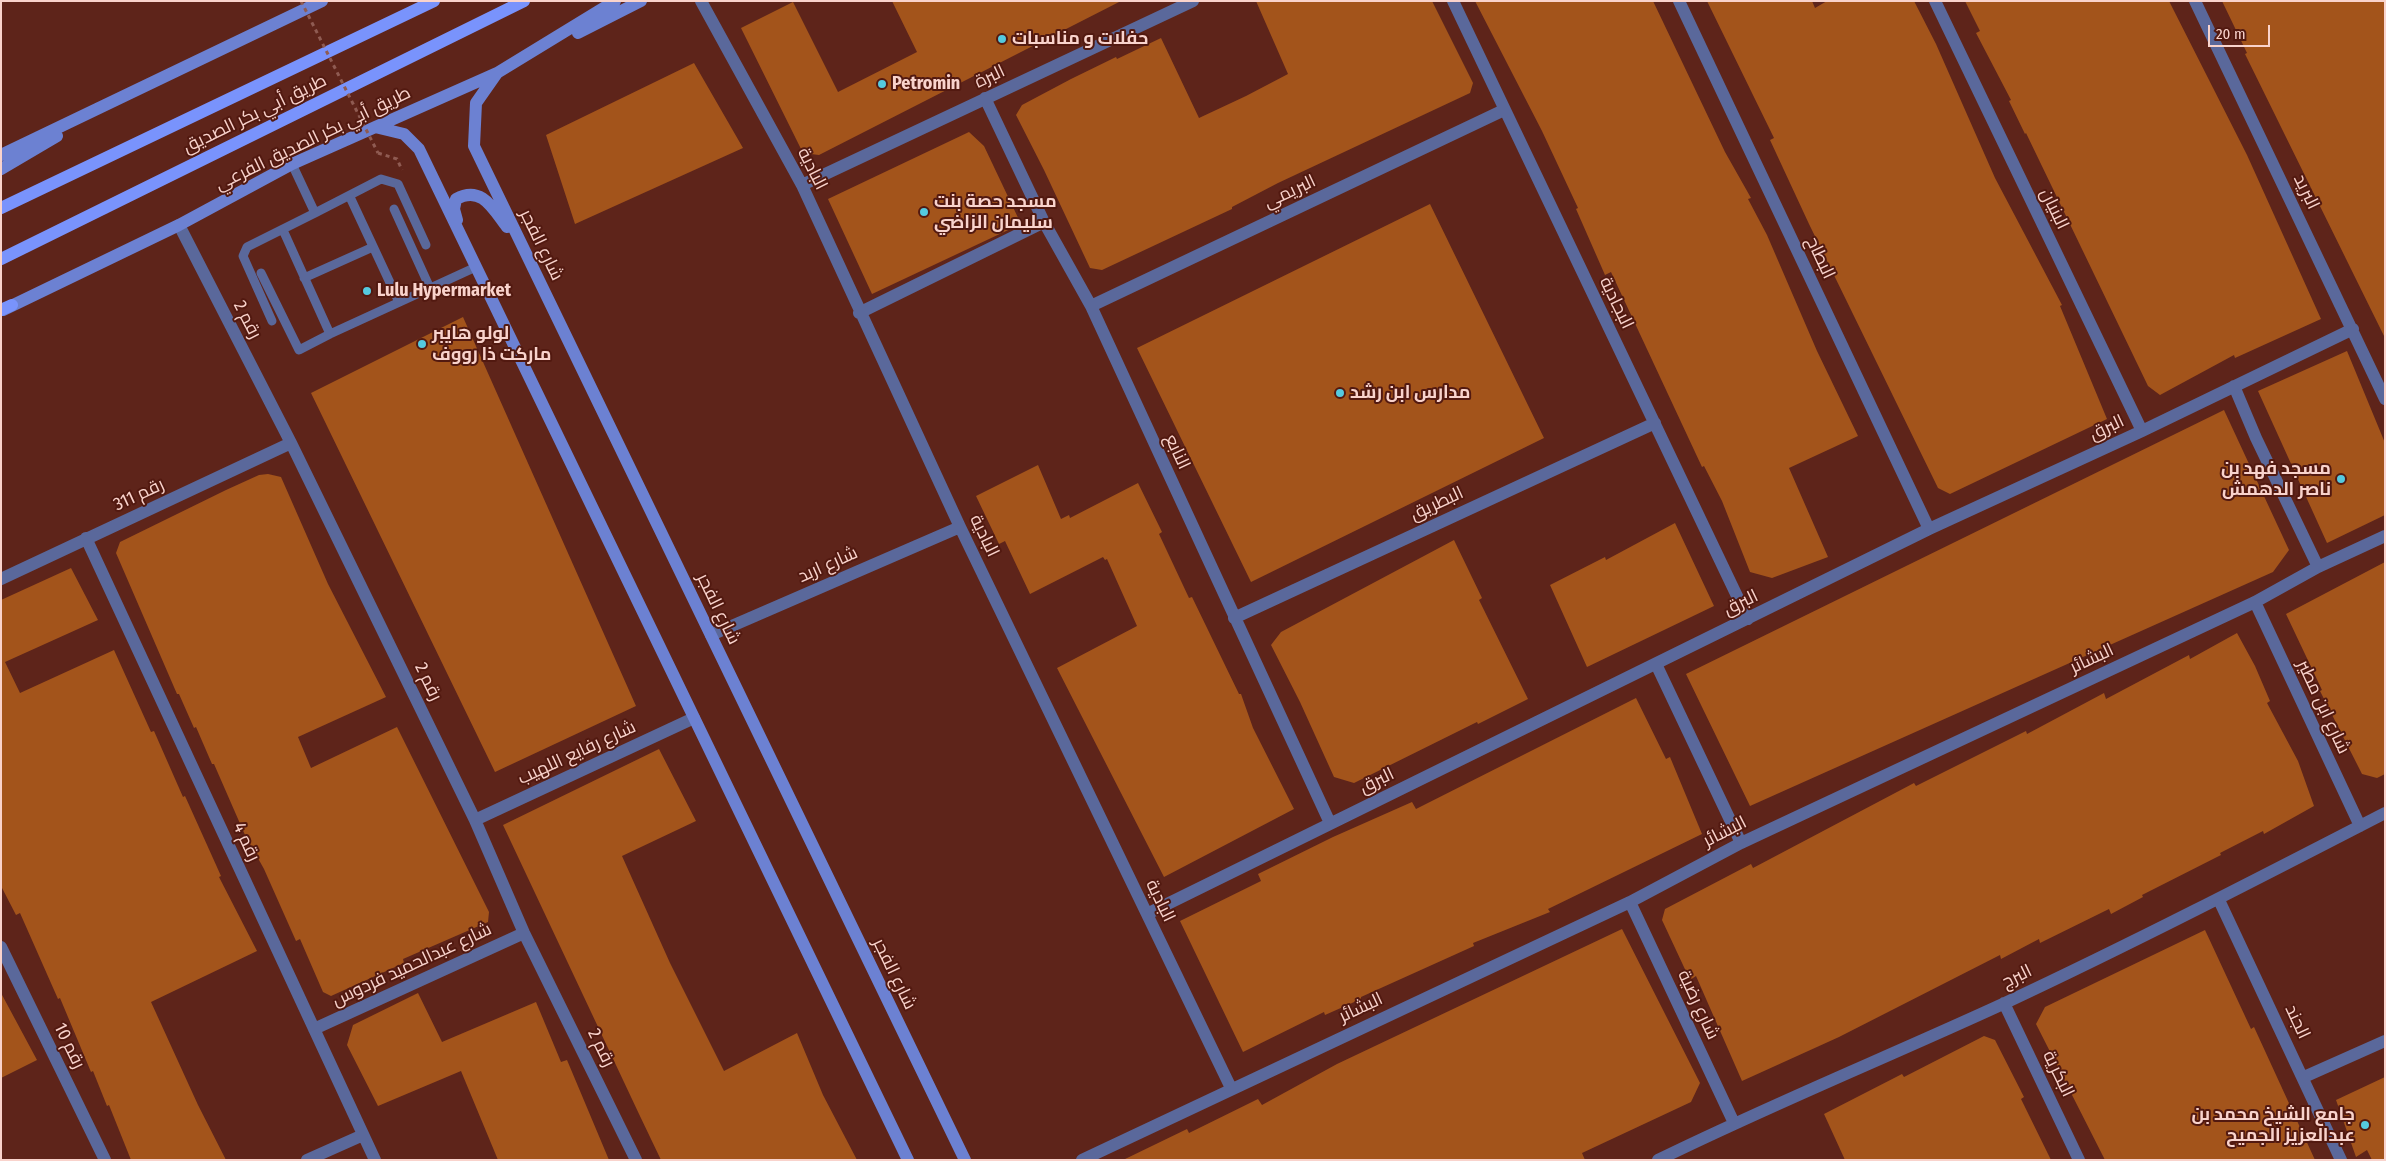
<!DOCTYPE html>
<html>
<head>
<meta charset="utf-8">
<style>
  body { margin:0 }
  #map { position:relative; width:2386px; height:1161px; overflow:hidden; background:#5e241a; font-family:"Fira Sans Condensed",sans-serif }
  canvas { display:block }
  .frame { position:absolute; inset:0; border:2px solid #f9d3cc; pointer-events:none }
  .scale { position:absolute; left:2208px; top:25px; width:62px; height:22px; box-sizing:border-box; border:2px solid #f9d3cc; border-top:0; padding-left:6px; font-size:15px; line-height:18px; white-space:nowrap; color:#f9d3cc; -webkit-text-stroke:4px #521910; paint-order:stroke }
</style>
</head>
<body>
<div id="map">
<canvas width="2386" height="1161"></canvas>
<div class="frame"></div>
<div class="scale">20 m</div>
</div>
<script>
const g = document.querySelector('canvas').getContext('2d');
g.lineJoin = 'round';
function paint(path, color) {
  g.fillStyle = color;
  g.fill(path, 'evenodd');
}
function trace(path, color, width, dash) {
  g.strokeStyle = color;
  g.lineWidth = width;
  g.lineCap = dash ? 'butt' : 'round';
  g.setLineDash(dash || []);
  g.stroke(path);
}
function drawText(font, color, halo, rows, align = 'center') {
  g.font = font + ' "Fira Sans Condensed",Cairo,sans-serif';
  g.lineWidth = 4;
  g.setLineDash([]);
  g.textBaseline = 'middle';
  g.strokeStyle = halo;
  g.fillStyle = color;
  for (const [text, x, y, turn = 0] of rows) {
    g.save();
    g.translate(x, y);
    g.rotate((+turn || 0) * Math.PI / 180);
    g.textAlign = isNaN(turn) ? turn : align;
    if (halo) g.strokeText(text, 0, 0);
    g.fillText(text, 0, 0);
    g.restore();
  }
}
paint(new Path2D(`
  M892 1H1121L819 155 803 153 741 28 793 2 838 92 917 52Z
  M1256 1H1432L1473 83 1470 93 1278 183 1232 207V209L1102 270 1090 268 1044 170 1016 115 1022 105 1071 79 1116 57 1117 59 1161 38 1199 118 1246 96 1288 74Z
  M1475 1H1653L1725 152 1751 198 1748 199 1767 235 1817 351 1858 436 1789 468 1828 557 1772 578 1750 572 1722 501 1704 466 1702 467 1611 272 1605 275 1576 209 1578 208 1542 131Z
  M1707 1H1812L1815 8 1827 1H1914L1936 44 1995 178 2062 305 2060 306 2107 419 1950 494 1938 488 1809 224 1770 140 1774 138Z
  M1965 1H2169L2247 155 2321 319 2235 358 2234 355 2160 395 2148 386 2026 133 2025 134 2009 101 2011 100 1976 33 1980 31Z
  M2222 1H2385V338L2245 54 2247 53Z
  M694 63 743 148 575 224 546 135Z
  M969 132 984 146 1021 224 872 294 828 199Z
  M1430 204 1544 438 1251 582 1137 348Z
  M463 317 636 706 495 772 311 393Z
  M2347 351 2385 443V515L2327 543 2258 391Z
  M2224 410 2289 550 2273 572 1750 806 1686 674Z
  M1038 465 1061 519 1069 515 1070 518 1138 483 1162 532 1159 534 1189 598 1192 597 1239 694H1241L1253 728 1294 809 1164 877 1057 668 1137 626 1107 559 1105 560 1103 557 1030 594 1005 541 999 544 976 496Z
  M268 474 281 477 328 584 386 697 298 737 311 768 397 727 489 912 488 922 403 959 404 963 331 996 323 992 300 939 296 941 264 869 245 835 214 764H212L196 727 194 728 179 694H177L116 553 120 542 226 490 259 475Z
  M1675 523 1714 606 1587 667 1550 585 1605 557 1606 560Z
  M1454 540 1482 598 1479 600 1528 699 1478 724 1477 722 1354 783 1334 777 1300 702 1271 645 1281 632Z
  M2385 562V774L2377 778 2362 774 2320 691 2322 690 2286 614Z
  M71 568 98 620 5 662 20 693 114 650 151 732 154 731 183 797 185 796 221 876 219 877 257 951 151 1002 198 1105 226 1160H131L109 1105 107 1106 93 1071 91 1072 60 998 58 999 20 913 16 915 1 886V600Z
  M2237 633 2255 666 2270 701 2267 703 2298 761 2314 806 2264 834 2263 831 2220 853 2221 855 2142 895 2143 897 2111 914 2109 909 2040 943 2039 939 2001 959 2000 955 1839 1037 1742 1081 1696 976 1690 980 1662 920 1665 909 1751 864 1753 868 1914 783 1916 786 2026 731 2027 734 2104 693 2106 699 2189 655 2190 659Z
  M1636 698 1666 759 1670 757 1702 834 1548 909 1550 912 1473 943 1474 946 1361 997V999L1325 1015 1324 1012 1243 1052 1180 921 1261 881 1258 874 1333 837 1412 802 1416 809Z
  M659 749 696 821 622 856 670 963 724 1071 797 1033 823 1095 857 1160H661L639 1114 503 825Z
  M1622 929 1700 1083 1691 1102 1582 1153 1585 1160H1123L1187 1129 1189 1133 1258 1099 1262 1105 1337 1064Z
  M2205 930 2251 1029 2254 1027 2315 1160H2105L2036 1024 2045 1007Z
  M1 993 37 1060 1 1078Z
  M418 993 442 1042 536 1002 561 1062 567 1060 609 1160H498L461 1071 378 1106 347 1045 353 1025Z
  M1984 1036 1995 1040 2024 1097 2021 1099 2051 1160H1845L1824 1114 1902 1074 1904 1077Z
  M2385 1077V1160H2372L2367 1150 2356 1157 2336 1100Z`), '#a3541b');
trace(new Path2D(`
  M378 153 397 159 402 170`), '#8f5b52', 3, [4, 4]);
trace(new Path2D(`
  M350 197 399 302
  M394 209 430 288
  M315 213 381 179 398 184 426 245
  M283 230 330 334 476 267
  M261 273 299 350 330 334
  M304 278 373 247
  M272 321 243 256 247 247 315 213 292 164`), '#5a689b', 9);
trace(new Path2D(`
  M701 1 802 185 960 527 1231 1088
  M1453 1 1748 619
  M1679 1 1929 529
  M1935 1 2142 431
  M2195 1 2385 399
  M985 98 1044 222 1091 306 1330 823
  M802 185 1193 1
  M179 225 291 443 475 820 524 933 636 1160
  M1091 306 1504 110
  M859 313 1044 222
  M2234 386 2256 438 2318 567
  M86 538 375 1160
  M1 579 291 443
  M2255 602 2360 826
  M1234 618 1655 423
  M711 635 960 527
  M1656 664 1741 843
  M475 820 694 718
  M2219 900 2341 1160
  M1630 902 1734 1123
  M1147 914 1929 529 2142 431 2353 329
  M1 947 105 1160
  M2004 1003 2079 1160
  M314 1029 524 933
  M2304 1077 2385 1041
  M307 1160 363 1135
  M1082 1160 1630 902 1741 843 2255 602 2318 567 2385 536
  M1658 1160C1772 1104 1890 1056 2005 1003 2133 943 2259 878 2385 813`), '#5a689b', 12);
trace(new Path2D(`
  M615 1 497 73 476 103 474 146 965 1160
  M578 33 641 1
  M375 127 404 134 419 149 908 1160
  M1 155 322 1
  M1 169 57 136
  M457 220 454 209 456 199C482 185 493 209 507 227
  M3 310 179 225 292 164 497 73`), '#6c81d2', 12);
trace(new Path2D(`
  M1 208 434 1
  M1 259 524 1
  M1 310 12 305`), '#7993fc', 12);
trace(new Path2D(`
  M301 1 378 153`), '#8f5b52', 3, [4, 4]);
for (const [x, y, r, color] of [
  [1002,39,5,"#55cadf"],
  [882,84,5,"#55cadf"],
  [924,212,5,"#55cadf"],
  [367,291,5,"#55cadf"],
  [422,344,5,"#55cadf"],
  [1340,393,5,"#55cadf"],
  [2341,479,5,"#55cadf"],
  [2365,1125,5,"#55cadf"]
]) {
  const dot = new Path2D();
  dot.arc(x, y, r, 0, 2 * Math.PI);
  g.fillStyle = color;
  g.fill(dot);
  trace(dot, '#521910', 2);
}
drawText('bold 18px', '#f9d3cc', '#521910', [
  ["حفلات و مناسبات",1012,39],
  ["Petromin",892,84],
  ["مسجد حصة بنت",934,202],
  ["سليمان الزاضي",934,223],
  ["Lulu Hypermarket",377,291],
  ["لولو هايبر",432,334],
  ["ماركت ذا رووف",432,355],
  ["مدارس ابن رشد",1350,393],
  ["مسجد فهد بن",2331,469,"right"],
  ["ناصر الدهمش",2331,490,"right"],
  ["جامع الشيخ محمد بن",2355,1115,"right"],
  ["عبدالعزيز الجميح",2355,1136,"right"]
], 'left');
drawText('18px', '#f9d3cc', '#521910', [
  ["البرة",990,77,-25],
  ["طريق أبي بكر الصديق",255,114,-26],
  ["طريق أبي بكر الصديق الفرعي",313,139,-26],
  ["البادية",812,169,63],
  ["البريمي",1290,192,-25],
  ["البريد",2306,192,64],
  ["البنيان",2054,209,64],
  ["شارع الفجر",541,245,64],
  ["البطاح",1820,258,65],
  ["البجادية",1616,303,64],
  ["رقم 2",247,320,63],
  ["البرق",2107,428,-25],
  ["النابع",1177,452,65],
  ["رقم 311",139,495,-25],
  ["البطريق",1437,504,-25],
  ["البادية",984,536,64],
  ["شارع اربد",828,565,-24],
  ["البرق",1741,603,-26],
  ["شارع الفجر",718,609,64],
  ["البشائر",2092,659,-25],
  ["رقم 2",428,682,64],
  ["شارع ابن مطير",2323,707,65],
  ["شارع رفايع اللهيب",577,753,-25],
  ["البرق",1377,781,-26],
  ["البشائر",1725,832,-27],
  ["رقم 4",246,842,65],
  ["البادية",1160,901,64],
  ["شارع عبدالحميد فردوس",412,965,-25],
  ["شارع الفجر",894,974,64],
  ["البرج",2017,977,-26],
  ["شارع رضية",1698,1005,65],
  ["البشائر",1361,1008,-25],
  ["الجند",2297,1022,65],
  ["رقم 10",69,1046,64],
  ["رقم 2",601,1048,64],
  ["البكرية",2058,1074,64]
]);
</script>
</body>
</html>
